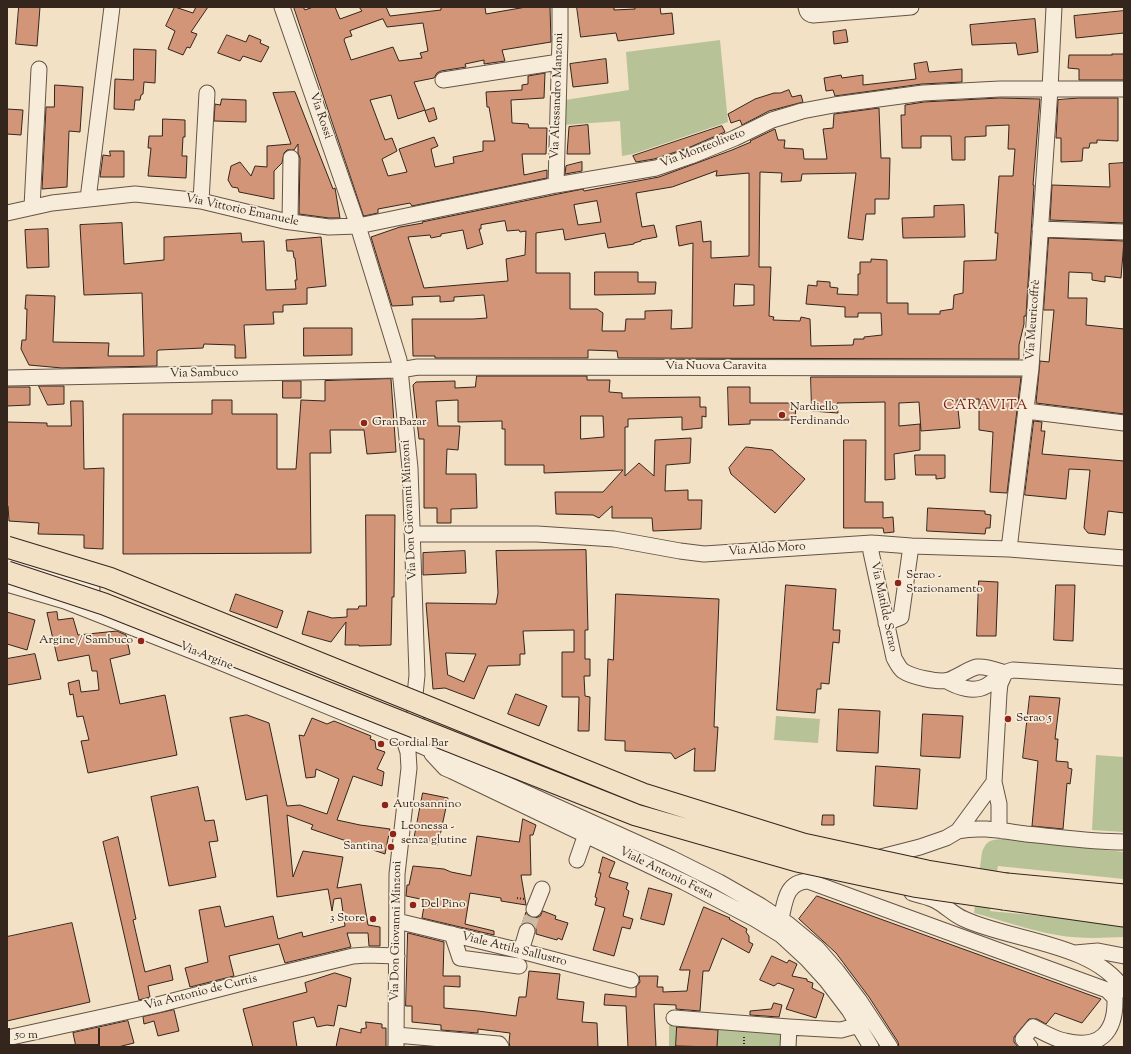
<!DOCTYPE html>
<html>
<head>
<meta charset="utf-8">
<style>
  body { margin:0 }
  #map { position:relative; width:1131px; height:1054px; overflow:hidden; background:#f3e1c5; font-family:"Sorts Mill Goudy",serif }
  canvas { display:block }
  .frame { position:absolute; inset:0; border:8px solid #34251d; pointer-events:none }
  .scale { position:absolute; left:8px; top:1028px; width:92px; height:18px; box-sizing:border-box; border:2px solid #34251d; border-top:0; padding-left:5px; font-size:12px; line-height:14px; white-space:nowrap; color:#34251d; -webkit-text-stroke:3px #f7ecd9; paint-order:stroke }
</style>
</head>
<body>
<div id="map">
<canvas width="1131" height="1054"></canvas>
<div class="frame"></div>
<div class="scale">50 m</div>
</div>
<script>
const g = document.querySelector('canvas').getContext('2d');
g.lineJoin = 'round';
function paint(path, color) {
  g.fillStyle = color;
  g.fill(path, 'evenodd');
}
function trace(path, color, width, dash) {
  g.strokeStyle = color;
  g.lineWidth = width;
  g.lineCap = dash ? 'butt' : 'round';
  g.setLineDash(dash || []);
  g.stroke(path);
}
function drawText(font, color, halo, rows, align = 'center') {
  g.font = font + ' "Sorts Mill Goudy",serif';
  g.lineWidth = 3.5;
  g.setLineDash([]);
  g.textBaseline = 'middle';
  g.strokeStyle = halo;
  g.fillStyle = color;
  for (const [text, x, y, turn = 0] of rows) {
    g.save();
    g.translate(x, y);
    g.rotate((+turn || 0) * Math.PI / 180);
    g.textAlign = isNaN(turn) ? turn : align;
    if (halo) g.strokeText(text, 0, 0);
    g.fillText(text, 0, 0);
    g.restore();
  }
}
paint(new Path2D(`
  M720 40 728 122 633 154 622 156 620 121 563 125 565 100 629 90 626 52Z
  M776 716 820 719 818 743 774 740Z
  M1096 755 1124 757V832L1092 830Z
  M1003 839 1124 852V879L998 866 990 911 1083 920 1124 923V937C1102 938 1079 939 1057 935 1028 930 1001 920 974 913L982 852C987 840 990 840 1003 839Z
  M669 1026 781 1031 785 1047H669Z`), '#b7c397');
const building = new Path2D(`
  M19 7H40L37 46 16 44Z
  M175 7 193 13 196 7H208L191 32 197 34 190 48 187 47 183 55 168 49 175 31 166 26Z
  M294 7H303L305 10 313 7H335L340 19 362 11 359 7H386L390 16 441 10V7H485L486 14 526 7H550L551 42 502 50 505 61 484 64V60L465 64 466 67 441 71 437 73 434 78 414 82 425 110 398 119 391 95 370 100 385 140 392 138 397 151 382 159 388 176 407 172 399 149 434 137 438 146 431 149 435 167 454 163 453 157 483 151V141H495L489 107H487L486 92 522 90V85L528 84V76L545 73 544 98 511 100 512 123 528 124 529 128H547L546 154H522L524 175 547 170V178L412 206 410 203 378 209V213L364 216ZM383 19 387 27 423 23 428 51 420 53 422 58 399 61 393 47 351 60 344 40 345 38 352 36 350 31Z
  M577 7H614V10L635 9V7H660L661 14 672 13 674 34 618 41 616 33 581 37Z
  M1124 11V33L1076 38 1074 16Z
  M1035 19 1038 52 1018 55 1016 43 972 45 970 25Z
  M846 30 848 42 834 44 833 32Z
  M227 35 246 42 249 35 261 40 260 43 269 47 261 62 243 56 240 61 218 53Z
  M134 49 156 50 155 83 144 82 143 94 141 95 140 100H135L134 110 114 109 115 79 133 80Z
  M1112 54H1124V80H1079V69L1068 68 1069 55H1112Z
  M606 59 608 83 573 87 570 64Z
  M927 62 929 72 962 69V82L922 84 835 96 833 90 826 91 824 78 841 75 842 78 863 75V85L916 79 914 64Z
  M55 85 83 87 80 132 69 131 67 187 42 189 46 107H54Z
  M789 90 792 97 801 95 803 102 769 111 742 125 740 120 731 123 728 114 755 99 774 93H780Z
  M295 92 333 189 335 188 340 218H329L299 214 300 158 298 153V144L294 150H287L284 153 282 163 274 171V199L239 192 238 188 232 187 228 180 231 166 240 162 251 176 255 166 267 167V146L291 144 273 93Z
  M1000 98 1040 99 1033 185H1034L1026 316H1024V324L1019 345V359L618 358 617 351 588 350V358H435V356H413L412 319H473L487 318 484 295 454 297V301L440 302V296L412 297 413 305 392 306 371 237 400 227 423 223 422 222 558 194 583 189 584 191 659 177 732 150 751 142 750 141 775 129 778 140H785L784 148 803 149 804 159H827L823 129 833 128 834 114 879 108 881 158H890L889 199H875V214H866L863 240 848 238 856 173 802 174 801 181 781 182 782 173 760 172 759 267H771L769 316 774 317 773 320 800 321 801 317 810 319 811 346 853 345 854 339H864V337L882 335 881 313H858V317H845V307L806 304 808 285 817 286V281L830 282V287L838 288 837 294 858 295V274H860V262H871V259L887 260V303H908V314H940V311L953 309 954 295 963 293 964 261 996 260 998 233H995L999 176H1013L1015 149H1008L1009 125 986 126V136L965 137V160H952L951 136H921V148H902L901 115H905V105L924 102ZM717 171 716 176 749 173V256L711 258V241L703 242 701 221 676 226 679 246 693 243 692 328 671 329 672 310 645 311V319H626L625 331H602L603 313 597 309H570V273H536V233L563 229 565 240 605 233 608 248 634 244V243L641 241V240L657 237 654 225 642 227 636 193 672 187ZM597 201 601 222 578 225 574 205ZM505 221 507 231 519 230 520 232 526 231 525 255 506 259 508 281 424 288 408 237 430 235 431 238 441 236V234L463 230 467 249 483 244 479 229H481V225ZM735 284 754 285V305L734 306Z
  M1079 98H1118V141L1097 140V143H1090L1089 148H1083L1082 161 1061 162V138H1056L1058 100Z
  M222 99 246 100V122L214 121 215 104 220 105Z
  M434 108 437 119 429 122 425 111Z
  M7 109 23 110 21 135 7 134Z
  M163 119 185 120V137H183L182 156H187L186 178 148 176 151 148H148L149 136H162Z
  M588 125 590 154H567L569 127Z
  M722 126 725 132 688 148 654 159 636 162 633 156Z
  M110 151H124V177H100L103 155 110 156Z
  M582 162V171L565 174 566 166Z
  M1124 163V223L1050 220 1052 185 1110 187 1109 164Z
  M964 205 965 237 903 238 902 218 934 217V206Z
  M122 223 124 264 164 260V237L241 233 242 242 264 241 266 290 296 289 295 280H297L295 258H294L293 251H287L286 240 321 237 326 286 307 288V304L283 305V312H273L274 324 244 325 246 358H235V345L204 344 203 348 159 350 157 351V366L62 368 29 365 21 349 22 340H26L27 309H25L26 295 55 296 53 342 109 343 108 356H144L142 293 84 295 80 225Z
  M48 229 49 267 27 268 25 230Z
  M1049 238 1124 241 1121 278 1105 276V282L1092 280V273L1069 272 1068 298H1087L1086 325 1124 329V414L1036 403 1040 361 1049 362 1054 310H1044Z
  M595 272H638V282H656L655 294 595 295Z
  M304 328H352V355L304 356Z
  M477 376H587V380H610L609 392 622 393V398L700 397V407H706V417L702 416V428L682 430V417L628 419V427H625V476L639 463 654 476 655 440 691 438 690 463 666 465 665 491 688 490V500H702L701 529 653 531 652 518H612V506L599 518 593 515 556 514 555 492H603L623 470 544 473V465H505V429H502V421L458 422V400L436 401 438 426H460L458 450 447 449 446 474H476L477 508 451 509V523H437V508H424V439H419L413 385 416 382 455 381V388L475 387ZM581 416H603L604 437 581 439Z
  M811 377H1021L1007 493 990 492 993 432 979 430V399L957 400 960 428 921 431 919 402 899 403V426L920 424V450L894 454 895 479 885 480V402L837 403 838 413 812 411Z
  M391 379 396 452 367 454 364 430H330L331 453H310L311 553 123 554V414H212V400H232V414H277V469H296L301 400 325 401V381Z
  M283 381H301V398H283Z
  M39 386H64V404L48 405Z
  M7 387H30V405L7 406Z
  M728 387H750V403H796L795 420H750V424L729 425Z
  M71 401H83L84 469 104 468 103 549 84 548V535L38 534 39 523 9 521 8 506H7V422L47 423V426H71Z
  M1034 421 1042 422 1041 431H1045L1042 454 1124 461V513L1108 511 1105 535 1088 533 1084 528 1090 470 1069 469 1066 499 1025 495Z
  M844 440H866L865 502H883V518L893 517 894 532 884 533 883 528H844Z
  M746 447 772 450 805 479 775 513 731 474 729 468Z
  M915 455H945V478L936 479V475H916Z
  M928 508 985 511V514L991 515 990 528H986L985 534 927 531Z
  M366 515H395L394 597H392L391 645 359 646V645H345L346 622 331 642 302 634 308 611 332 618 347 617V609H358L359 606H366Z
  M586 550 588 630H585V659H590V676H584L585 696 590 697 589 731H578L579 697H562V652H574V630L523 631 525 654H520V665L488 666 474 699 445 688 433 689 426 603 496 604 498 593 496 551ZM446 653 476 654 464 682 448 675Z
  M465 551 466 573 423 575V553Z
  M979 581 998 582 996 636H977Z
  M786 585 836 589 833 630H840L839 643 833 642 829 684 821 683V689H817L815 713 777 710Z
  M1056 585H1075L1073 641 1054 640Z
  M236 594 283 611 277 628 230 611Z
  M616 594 719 599 714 727H718L715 771H694L695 748 675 759 671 753 625 751V741L605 740 608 659 613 660Z
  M7 612 35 620 27 650 7 644Z
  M57 612 58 620 73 618 78 635 117 631 126 635 130 654 110 659 120 704 165 695 177 755 88 773 81 741 89 740 83 716 77 717 73 694 70 695 68 683 79 680 81 692 99 690 97 671H92L89 655 58 661 47 613Z
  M35 654 41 679 7 685V659Z
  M516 694 547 706 539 726 508 714Z
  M1030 696 1060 698 1055 739H1058L1056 761 1068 762V768L1072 769 1070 784 1067 783 1063 829 1032 826 1038 761 1023 758Z
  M839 709 880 711 878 753 837 751Z
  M923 714 963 716 960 758 921 756Z
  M247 715 269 723 287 806 300 805 327 814 339 779 316 769 315 777 306 778 299 735 304 736 312 718 327 724 334 721 371 736 370 739 375 741 376 749 385 752 377 769 384 772 382 786 353 776 337 820 360 825 390 829 385 854 311 829 313 825 287 815 293 877 303 851 343 857 337 888 361 884 368 925 380 927V946H369L368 933H347L351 947 285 963 279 944 229 956 234 976 190 987 185 968 208 962 199 910 220 906 225 927 273 916 278 939 302 932 303 937 345 926 341 898 334 899 332 911 328 889 277 897 267 795 246 800 230 718Z
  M876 766 920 769 917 809 874 806Z
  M198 787 205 821 214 820 218 841 209 842 216 877 169 886 151 797Z
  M423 793 448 798 438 845 414 840Z
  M823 815H834V825H822Z
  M523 819 536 825 533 835H530L531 875H521L526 905 501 901V898L470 893 465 924 494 931V935L422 918 425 900 406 896 407 885H409L413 866 444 869 451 872 471 876 477 836 519 842Z
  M118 837 136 919 133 920 145 972 170 965 173 980 148 986 150 997 139 1000 103 842Z
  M603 857 615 862 609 877 628 883 626 889 629 891 623 916 633 919 630 929 622 927 614 956 593 950 605 908 595 905 597 898 595 897 601 873H599Z
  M649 888 672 894 664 925 641 919Z
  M817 896 1101 999 1082 1023 1055 1013 1046 1024 1037 1019H1029L1014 1037V1042L1018 1047H899L898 1042 869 997 836 953 799 919Z
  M704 907 730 918 729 919 747 929 746 932 749 936V942L753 944 749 953 722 938 709 971H703L700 1011 676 1009V1005L654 1004 656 1047H628L626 1006 604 1005 605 994 636 997V987L640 982 639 976H658L657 987H663V992L687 991 690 970H680Z
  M543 911 556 916 555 919 568 923 562 940 558 938 557 940 536 934V929L533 925 530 923 525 922 522 924 526 912 530 917 535 918 540 916Z
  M72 923 90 1002 7 1021V937Z
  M408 933 444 942 443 976H460V987L444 986V1008L478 1011 516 1016 519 997H526L529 971 560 974 557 999 584 1002 582 1022 597 1023 598 1047H510L509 1042 510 1033 478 1029V1033L441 1030V1025L412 1022V1006H406Z
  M772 956 787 963 789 960 797 964 792 976 807 979V981L813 983 812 988 824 994 816 1018 786 1009 794 989 778 983 774 986 760 980Z
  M335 973 351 978 346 1007 338 1005 334 1026 327 1025 317 1027 314 1017 293 1022 297 1047H253L243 1009 307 992 305 983Z
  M774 1003 782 1005 779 1017 750 1015V1011L771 1009Z
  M174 1010 179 1031 158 1036 154 1021 144 1024 143 1017Z
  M128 1021 134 1043 118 1047H76L73 1033Z
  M366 1022 382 1024V1028H386V1047H336L340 1028 361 1033V1029L366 1028Z
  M677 1027 718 1030 717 1047 676 1046Z`);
paint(building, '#d39577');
trace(building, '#34251d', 1);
trace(new Path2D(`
  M527 931 534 909`), '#cdbba3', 15, [15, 8]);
const minor = new Path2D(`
  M282 7 358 226 399 360 410 468 417 675 414 705 416 719
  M806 7C807 12 808 14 813 15L911 7
  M443 80 559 62
  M556 185 560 39V7
  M88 199 112 7
  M201 201 207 93
  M32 207 39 69
  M7 213 52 203 135 194 201 201 284 221 329 227 358 226 556 185 656 168 691 156 735 138 772 120 802 111 834 105 923 93 1000 89H1124
  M290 222 291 158
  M1040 229 1124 232
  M7 378 400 370 418 367 1031 368
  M1026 411 1124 423
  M412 534H537L614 539 680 551 704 554 872 543 911 546 1009 549 1124 558
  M872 543 871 552 894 658C897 663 899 668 903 671 912 677 939 683 949 680 958 677 970 668 977 667 986 666 996 670 1005 673
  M1009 549 1031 368 1050 89 1054 7
  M7 562 24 565 92 589
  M7 584 65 601 215 660 395 734 671 858 719 882 761 906 788 924 817 948 837 971 859 1000 890 1047
  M886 623 901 617 911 546
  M947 681C957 687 974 693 986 686 995 681 1002 672 1013 670L1124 677
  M432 754 445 768 452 771 684 882 755 919 781 935 807 959 827 981 849 1010 871 1047
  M958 831C980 826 1003 831 1026 834 1058 837 1091 842 1124 842
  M1003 831 999 828V804L994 782 999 693 1000 684 1005 673
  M877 858 920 847 946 838 958 831 994 782
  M577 860 586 834
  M912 893C921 896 931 897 938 902 947 907 954 915 964 919 1011 941 1095 943 1124 990
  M534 909 542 889
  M781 919C785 901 786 882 808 881L1107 990 1115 998C1116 1032 1100 1050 1065 1041 1054 1039 1043 1032 1033 1027L1023 1039 1030 1047
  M397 921 521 951 631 980
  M452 934 460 958 519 966
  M521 951 527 931
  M1075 953 1098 951 1124 956
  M674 1018 789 1027 841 1030 859 1025
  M396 1035 499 1044 501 1047
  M7 1038 157 1005 254 980 353 956 367 955 397 956
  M396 1047 397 874 409 768 408 752 403 737
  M788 1047 789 1027`);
const highway = new Path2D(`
  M1007 884 1124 895
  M1004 899 1124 916`);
trace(minor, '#645447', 17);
trace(highway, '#34251d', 23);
trace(new Path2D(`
  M517 898 524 899
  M744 1047V1037`), '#34251d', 2, [1, 2]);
trace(minor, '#f7ecd9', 15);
trace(highway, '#f3e1c5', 21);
const highwayBridge = new Path2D(`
  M7 547 109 578 643 794 803 844 927 871 1007 884
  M7 572 104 604 636 815 797 861 914 886 1004 899`);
trace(highwayBridge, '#34251d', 23, []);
trace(highwayBridge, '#f3e1c5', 21);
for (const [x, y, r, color] of [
  [782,415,4,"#8f2418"],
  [364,423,4,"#8f2418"],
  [898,583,4,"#8f2418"],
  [141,641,4,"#8f2418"],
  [1008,719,4,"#8f2418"],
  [381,744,4,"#8f2418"],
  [385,805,4,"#8f2418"],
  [393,834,4,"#8f2418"],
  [391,847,4,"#8f2418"],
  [413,905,4,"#8f2418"],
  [373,919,4,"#8f2418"]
]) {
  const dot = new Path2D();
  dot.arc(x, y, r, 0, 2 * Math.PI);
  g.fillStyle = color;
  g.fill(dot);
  trace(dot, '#f7ecd9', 1.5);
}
drawText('12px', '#34251d', '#f7ecd9', [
  ["Via Alessandro Manzoni",558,96,-88],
  ["Via Rossi",320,116,71],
  ["Via Monteoliveto",703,149,-21],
  ["Via Vittorio Emanuele",242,211,12],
  ["Via Meuricoffrè",1034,320,-86],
  ["Via Nuova Caravita",716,367],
  ["Via Sambuco",204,374,-1],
  ["Via Don Giovanni Minzoni",410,510,-93],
  ["Via Aldo Moro",767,550,-4],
  ["Via Matilde Serao",883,607,78],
  ["Via Argine",206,657,22],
  ["Viale Antonio Festa",666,874,26],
  ["Via Don Giovanni Minzoni",397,931,-89],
  ["Viale Attila Sallustro",514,950,14],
  ["Via Antonio de Curtis",201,993,-14]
]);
drawText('12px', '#34251d', '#f7ecd9', [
  ["Nardiello",790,408],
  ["Ferdinando",790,422],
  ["GranBazar",372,423],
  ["Serao -",906,576],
  ["Stazionamento",906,590],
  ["Argine / Sambuco",133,641,"right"],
  ["Serao 5",1016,719],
  ["Cordial Bar",389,744],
  ["Autosannino",393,805],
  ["Leonessa -",401,827],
  ["senza glutine",401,841],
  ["Santina",383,847,"right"],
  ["Del Pino",421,905],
  ["3 Store",365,919,"right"]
], 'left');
g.letterSpacing = '1px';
drawText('14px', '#7a1f14', '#f7ecd9', [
  ["CARAVITA",986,407]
]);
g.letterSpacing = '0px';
</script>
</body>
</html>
